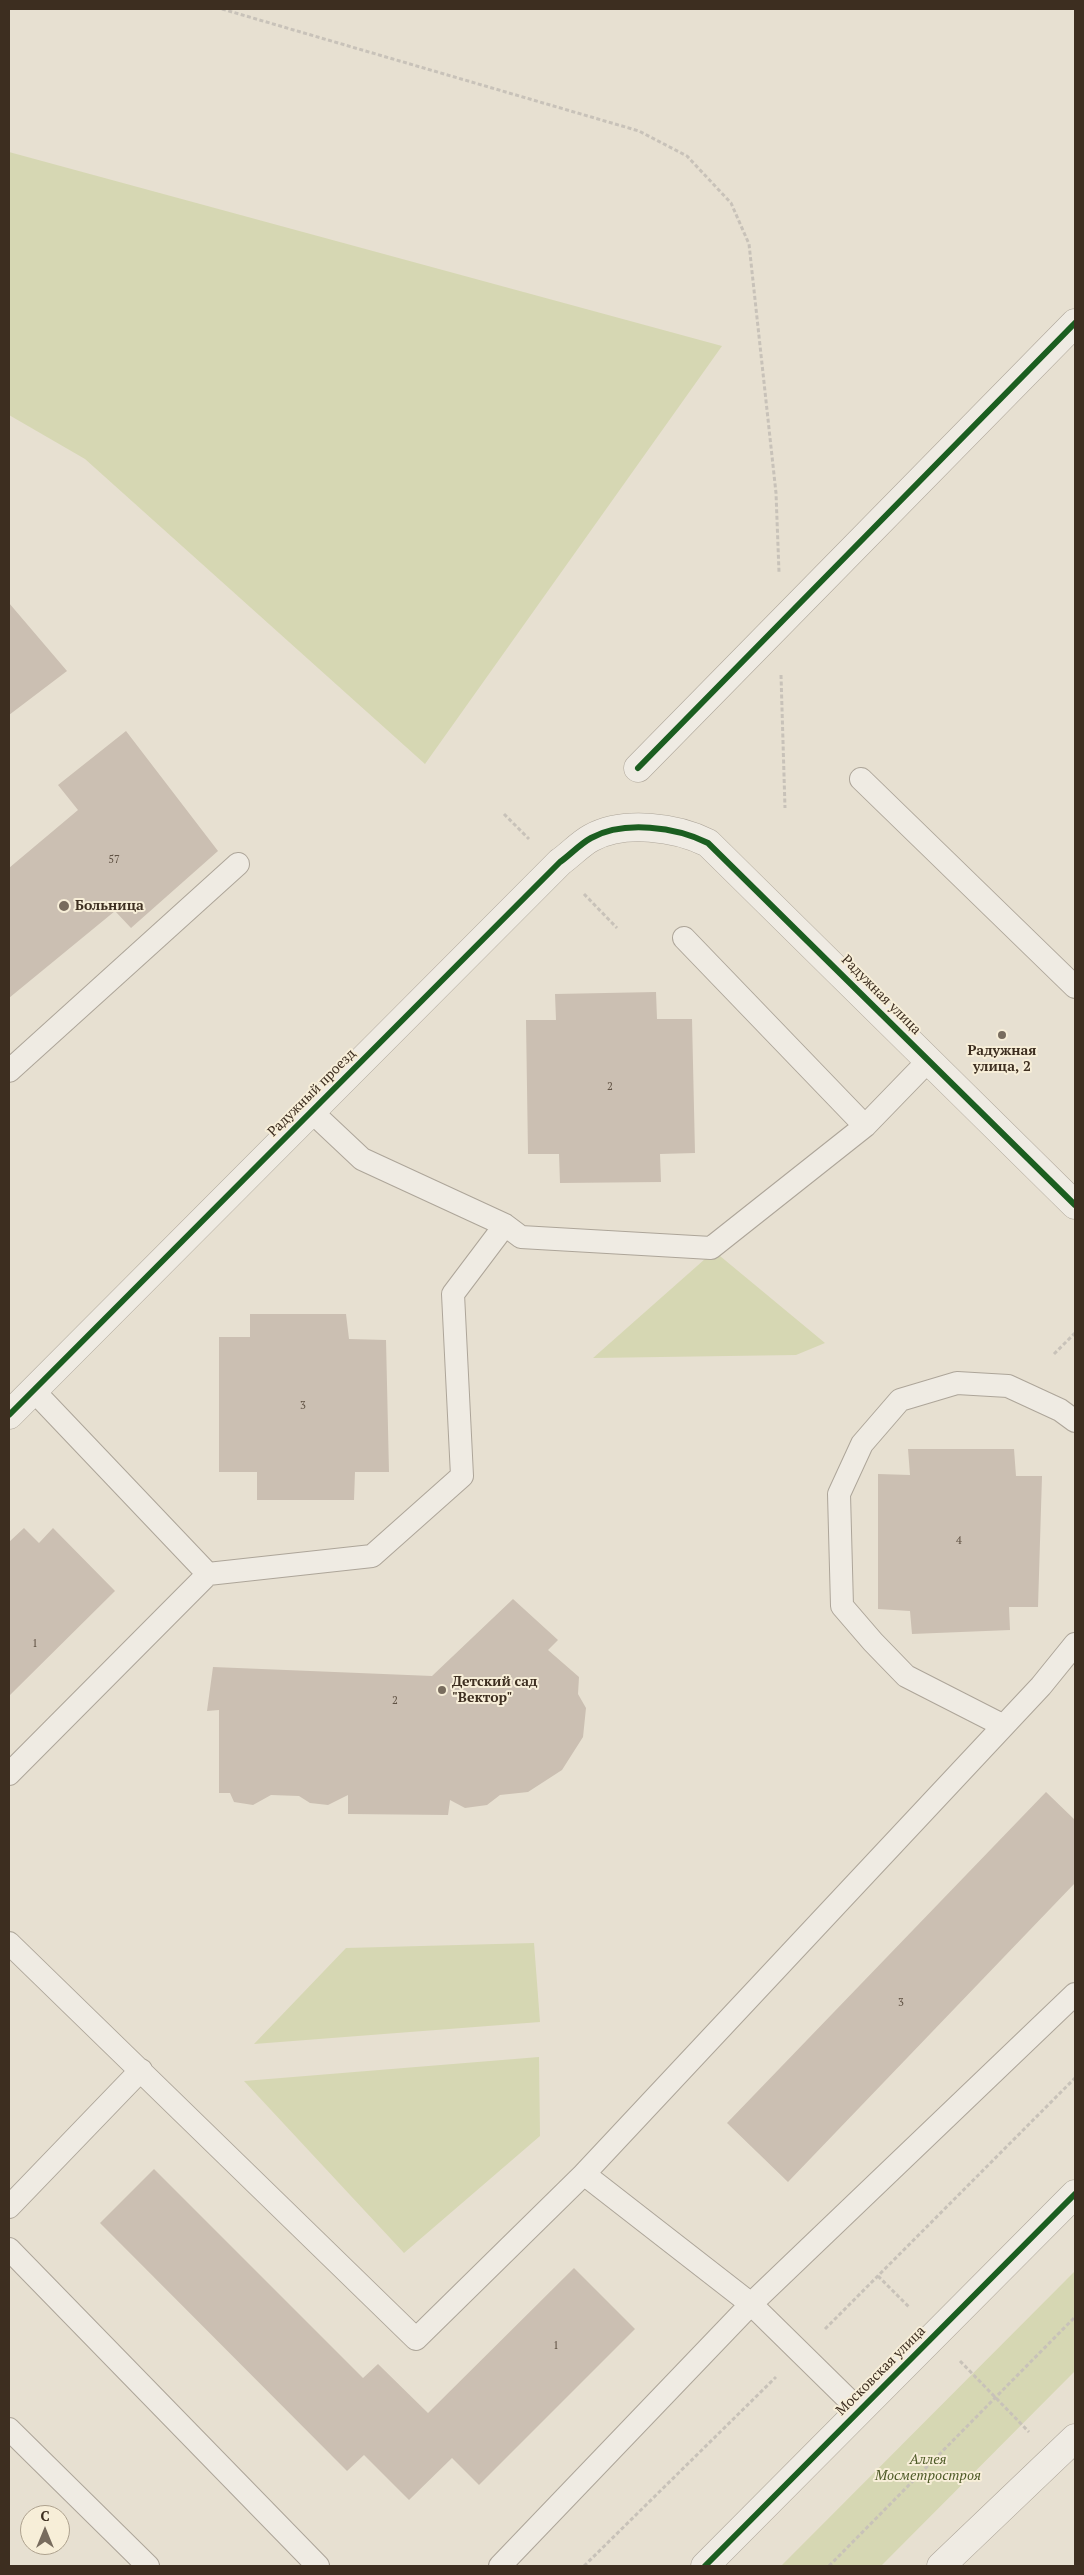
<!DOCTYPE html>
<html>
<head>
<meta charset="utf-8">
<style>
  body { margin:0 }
  #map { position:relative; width:1084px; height:2575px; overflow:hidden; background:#e7e0d1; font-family:"PT Serif",serif }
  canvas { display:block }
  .frame { position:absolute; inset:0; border:10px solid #3d2e20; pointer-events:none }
  .north { position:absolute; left:20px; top:2505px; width:50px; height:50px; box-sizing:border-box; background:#f7eed8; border:1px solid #ada18e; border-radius:50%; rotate:0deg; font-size:14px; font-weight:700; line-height:20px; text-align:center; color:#3d2e20 }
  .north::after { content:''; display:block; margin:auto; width:18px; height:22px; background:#786c5e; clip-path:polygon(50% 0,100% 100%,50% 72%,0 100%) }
</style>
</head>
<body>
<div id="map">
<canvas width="1084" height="2575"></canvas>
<div class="frame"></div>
<div class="north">С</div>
</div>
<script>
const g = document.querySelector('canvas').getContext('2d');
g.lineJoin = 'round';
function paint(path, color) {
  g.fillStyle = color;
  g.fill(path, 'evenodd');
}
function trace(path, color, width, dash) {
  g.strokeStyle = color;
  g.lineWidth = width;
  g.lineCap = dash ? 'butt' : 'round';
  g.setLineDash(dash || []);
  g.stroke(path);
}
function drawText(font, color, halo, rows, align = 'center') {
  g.font = font + ' "PT Serif",serif';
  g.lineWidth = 4;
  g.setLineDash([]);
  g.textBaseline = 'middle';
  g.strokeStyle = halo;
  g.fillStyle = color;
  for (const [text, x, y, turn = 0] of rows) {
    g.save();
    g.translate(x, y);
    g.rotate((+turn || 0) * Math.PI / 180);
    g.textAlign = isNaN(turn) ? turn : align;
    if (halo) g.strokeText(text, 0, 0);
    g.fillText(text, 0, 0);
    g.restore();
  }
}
paint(new Path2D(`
  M9 152 722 346 425 764 85 459 9 415Z
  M714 1251 825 1343 796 1355 593 1358Z
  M534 1943 540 2022 254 2044 346 1948Z
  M539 2057 540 2136 404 2253 244 2081Z
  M1075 2271V2371L881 2566H781Z`), '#d6d7b3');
paint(new Path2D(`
  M9 603 67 671 9 715Z
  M126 731 218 851 131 928 115 911 9 998V868L78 810 58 785Z
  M656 992 657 1019H692L695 1153 660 1154 661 1182 560 1183 559 1154H528L526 1020H556L555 994Z
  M250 1314H346L349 1339 386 1340 389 1472H355L354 1500H257V1472H219V1337H250Z
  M908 1449H1014L1016 1476H1042L1038 1607H1009L1010 1630 912 1634 910 1611 878 1609V1474L910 1475Z
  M24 1528 39 1543 53 1528 115 1591 9 1696V1542Z
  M513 1599 558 1640 548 1650 579 1677 578 1694 586 1708 583 1737 562 1770 528 1792 500 1795 487 1805 465 1808 450 1800 448 1815 348 1814V1795L328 1805 310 1803 299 1796 271 1795 253 1805 234 1802 230 1793H219V1710L207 1711 213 1667 432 1676Z
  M1046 1792 1075 1820V1883L788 2182 727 2123Z
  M154 2169 363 2378 378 2364 428 2413 574 2268 635 2329 479 2485 452 2458 409 2500 364 2455 347 2471 100 2223Z`), '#cbbfb2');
const service = new Path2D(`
  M861 779 1075 987
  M684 938 865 1126
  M9 1071 238 864
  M312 1112 362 1159 505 1225 521 1237 711 1248 865 1126 929 1060
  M34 1391 208 1574
  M1002 1725 906 1676 873 1642 842 1606 839 1494 862 1444 900 1400 957 1383 1008 1386 1060 1410 1075 1421
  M9 1774 208 1574 372 1556 462 1476 453 1294 505 1225
  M9 1943 416 2339 584 2174 751 2304 860 2411
  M584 2174 1041 1686 1075 1644
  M9 2207 141 2070
  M9 2249 318 2566
  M9 2429 148 2566
  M500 2566 751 2304 1075 1994`);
const minor = new Path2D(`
  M638 768 1075 323
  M9 1415 560 862C570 855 580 844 591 838 624 820 676 827 708 843L1075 1205
  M705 2566 1075 2194
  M941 2566 1075 2438`);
trace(service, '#ada599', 24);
trace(minor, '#ada599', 29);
trace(new Path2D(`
  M222 9 639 131 687 156 731 203 749 244 776 493 779 572
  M781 675 785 808
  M504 814 529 839
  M584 894 617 928
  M1054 1354 1075 1333
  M878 2276 909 2307
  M825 2329 1075 2078
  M960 2361 1029 2432
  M584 2566 776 2377
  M829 2566 1075 2317`), '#c8c2b9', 3, [4, 2.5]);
trace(service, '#efebe3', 22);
trace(minor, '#efebe3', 28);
trace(new Path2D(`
  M638 768 1075 323
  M9 1415 560 862C570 855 580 844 591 838 624 820 676 827 708 843L1075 1205
  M705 2566 1075 2194`), '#1b5e20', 6);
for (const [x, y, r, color] of [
  [64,906,6,"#786c5e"],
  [1002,1035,5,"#786c5e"],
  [442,1690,5,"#786c5e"]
]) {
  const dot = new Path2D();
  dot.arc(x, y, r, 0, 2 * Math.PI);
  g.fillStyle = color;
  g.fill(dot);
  trace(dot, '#f7eed8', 2);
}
drawText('11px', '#605244', null, [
  ["57",114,860],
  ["2",610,1087],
  ["3",303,1406],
  ["4",959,1541],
  ["1",35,1644],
  ["2",395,1701],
  ["3",901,2003],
  ["1",556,2346]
]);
drawText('bold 14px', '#3d2e20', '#f7eed8', [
  ["Больница",75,906],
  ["Радужная",1002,1051,"center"],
  ["улица, 2",1002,1067,"center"],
  ["Детский сад",452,1682],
  ["\"Вектор\"",452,1698]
], 'left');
drawText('14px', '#3d2e20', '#f7eed8', [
  ["Радужная улица",881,995,45],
  ["Радужный проезд",312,1093,-45],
  ["Московская улица",881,2371,-45]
]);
drawText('italic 14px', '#4d5a26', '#f7eed8', [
  ["Аллея",928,2460],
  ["Мосметростроя",928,2476]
]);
</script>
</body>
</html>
